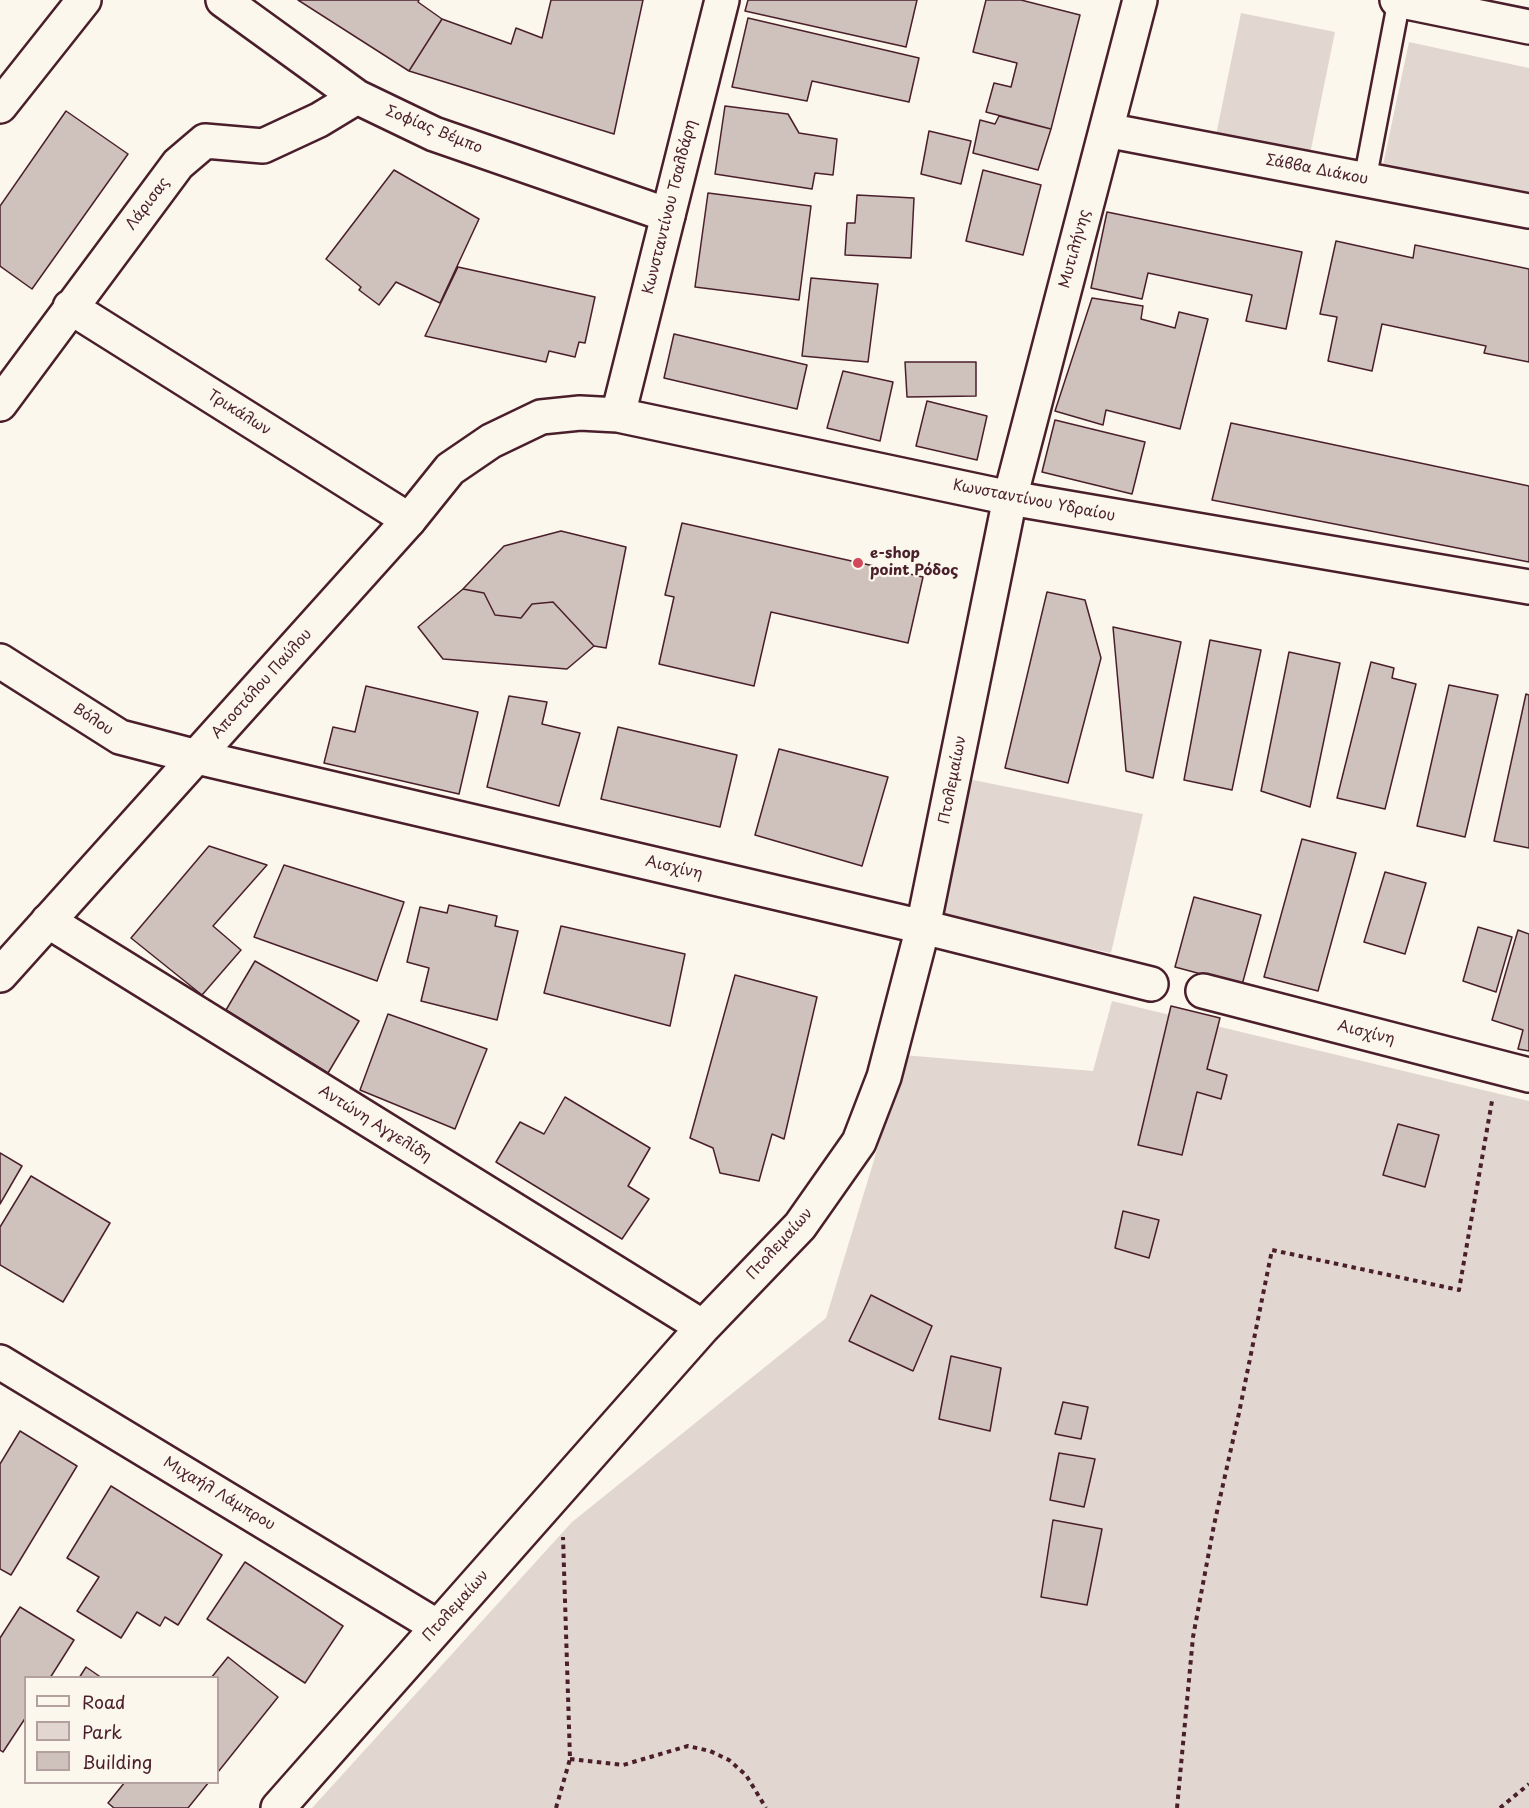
<!DOCTYPE html>
<html>
<head>
<meta charset="utf-8">
<style>
  body { margin:0 }
  #map { position:relative; width:1529px; height:1808px; overflow:hidden; background:#fbf7ec; font-family:"Playpen Sans",sans-serif }
  canvas { display:block }
  .legend { position:absolute; left:24px; top:1676px; width:195px; height:108px; box-sizing:border-box; background:#fbf7ec; border:2px solid #b4a19f; margin:0; padding:8px 10px; list-style:none; font-size:18px; color:#4a1f2b }
  .legend li { display:flex; align-items:center; gap:12px; height:30px }
  .legend b { width:30px; border:2px solid #b4a19f }
</style>
</head>
<body>
<div id="map">
<canvas width="1529" height="1808"></canvas>
<ul class="legend">
<li><b style="height:8px;background:#fbf7ec"></b>Road</li>
<li><b style="height:16px;background:#e2d7d0"></b>Park</li>
<li><b style="height:16px;background:#cfc2bc"></b>Building</li>
</ul>
</div>
<script>
const g = document.querySelector('canvas').getContext('2d');
g.lineJoin = 'round';
function paint(path, color) {
  g.fillStyle = color;
  g.fill(path, 'evenodd');
}
function trace(path, color, width, dash) {
  g.strokeStyle = color;
  g.lineWidth = width;
  g.lineCap = dash ? 'butt' : 'round';
  g.setLineDash(dash || []);
  g.stroke(path);
}
function drawText(font, color, halo, rows, align = 'center') {
  g.font = font + ' "Playpen Sans",sans-serif';
  g.lineWidth = 4.5;
  g.setLineDash([]);
  g.textBaseline = 'middle';
  g.strokeStyle = halo;
  g.fillStyle = color;
  for (const [text, x, y, turn = 0] of rows) {
    g.save();
    g.translate(x, y);
    g.rotate((+turn || 0) * Math.PI / 180);
    g.textAlign = isNaN(turn) ? turn : align;
    if (halo) g.strokeText(text, 0, 0);
    g.fillText(text, 0, 0);
    g.restore();
  }
}
paint(new Path2D(`
  M1241 13 1335 32 1309 159 1215 140Z
  M1409 42 1529 68V211L1380 179Z
  M963 778 1143 814 1111 953 931 915Z
  M1112 1001 1529 1101V1808H312L572 1522 826 1318 874 1160 903 1055 1093 1071Z`), '#e2d7d0');
const building = new Path2D(`
  M298 0H419L418 2 442 19 409 71Z
  M551 0H643L614 134 409 71 442 19 511 44 516 28 542 38Z
  M748 0H917L906 47 745 11Z
  M986 0H1021L1080 15 1051 129 986 112 994 83 1011 87 1017 63 973 52Z
  M748 18 919 58 909 102 812 81 807 101 732 87Z
  M725 106 788 114 799 133 837 139 833 175 815 173 812 189 715 174Z
  M66 111 128 154 32 289 0 266V206Z
  M999 116 1051 129 1038 170 973 153 980 120 995 124Z
  M929 131 971 141 961 184 921 174Z
  M394 170 479 219 440 303 396 282 379 305 359 290 361 287 326 259Z
  M983 170 1041 185 1023 255 966 241Z
  M708 193 811 206 799 300 695 287Z
  M857 195 914 198 911 258 845 255 847 223H855Z
  M1107 212 1302 252 1286 329 1246 321 1252 295 1148 273 1142 299 1091 288Z
  M1336 241 1413 258 1415 245 1529 269V362L1484 353 1486 346 1382 324 1372 371 1328 361 1337 317 1320 314Z
  M458 267 595 297 585 343 579 342 575 357 549 351 546 362 425 336Z
  M811 278 878 284 868 362 802 356Z
  M1092 298 1143 306 1141 319 1175 328 1179 312 1208 319 1180 429 1106 410 1103 425 1055 411Z
  M674 334 807 365 797 409 664 378Z
  M905 362H976V396L907 397Z
  M843 371 893 382 880 441 827 428Z
  M927 401 987 416 977 460 916 446Z
  M1055 420 1145 442 1132 494 1042 472Z
  M1231 423 1529 486V562L1212 500Z
  M682 523 923 577 908 643 771 612 754 686 659 664 674 597 665 595Z
  M561 531 626 547 606 648 594 646 553 602 532 604 521 618 495 615 484 593 463 589 504 546Z
  M463 589 484 593 495 615 521 618 532 604 553 602 594 646 567 669 443 659 418 627Z
  M1047 592 1085 600 1101 658 1068 783 1005 768Z
  M1113 627 1181 642 1153 778 1126 771Z
  M1210 640 1261 650 1232 790 1184 780Z
  M1289 652 1340 663 1310 807 1261 791Z
  M1371 662 1394 668 1392 678 1416 684 1385 809 1337 798Z
  M1449 685 1498 695 1465 837 1417 826Z
  M366 686 478 712 459 794 324 763 333 727 355 732Z
  M1526 694 1529 695V848L1494 841Z
  M509 696 547 702 542 724 580 733 559 806 487 787Z
  M618 727 737 755 720 827 601 799Z
  M779 749 888 777 862 866 755 835Z
  M1302 839 1356 853 1318 991 1264 977Z
  M209 846 267 865 213 926 241 950 202 995 131 938Z
  M284 865 404 902 377 981 254 937Z
  M1385 872 1426 883 1405 954 1364 942Z
  M1194 897 1261 915 1242 985 1175 967Z
  M449 905 497 916 495 926 518 931 497 1020 421 1001 429 968 407 962 420 907 447 913Z
  M561 926 685 954 670 1026 544 993Z
  M1478 927 1512 937 1496 992 1463 981Z
  M1518 930 1529 934V1051L1518 1049 1523 1030 1492 1020Z
  M255 961 359 1021 328 1073 226 1010Z
  M735 975 817 997 784 1139 772 1134 759 1181 720 1173 713 1148 690 1138Z
  M1171 1006 1220 1018 1207 1069 1227 1075 1221 1099 1197 1092 1182 1155 1138 1145Z
  M388 1014 487 1049 455 1129 360 1090Z
  M565 1097 650 1148 628 1186 649 1199 622 1239 496 1162 520 1122 544 1134Z
  M1398 1124 1439 1135 1425 1187 1383 1175Z
  M0 1153 22 1166 0 1204Z
  M31 1176 110 1223 63 1302 0 1265V1227Z
  M1123 1211 1159 1220 1149 1258 1115 1248Z
  M871 1295 932 1326 913 1371 849 1341Z
  M951 1356 1001 1368 990 1431 939 1419Z
  M1063 1402 1088 1407 1081 1439 1055 1434Z
  M20 1431 77 1466 11 1575 0 1569V1464Z
  M1059 1453 1095 1459 1084 1507 1050 1500Z
  M111 1486 222 1555 178 1625 165 1617 160 1626 137 1612 121 1638 77 1611 99 1577 67 1558Z
  M1053 1520 1102 1529 1087 1605 1041 1597Z
  M245 1562 343 1626 305 1683 207 1619Z
  M20 1607 74 1640 50 1678H26V1717L3 1752 0 1750V1638Z
  M228 1657 278 1697 218 1772V1678H211Z
  M86 1667 102 1678H79Z
  M125 1782H209L188 1808H114L108 1803Z`);
paint(building, '#cfc2bc');
trace(building, '#4a1f2b', 1.5);
const lane = new Path2D(`
  M1365 179 1399 1`);
const street = new Path2D(`
  M223 0 357 97 434 134 668 215
  M1397 0 1529 27
  M0 106 84 0
  M1106 130 1529 211
  M70 307 409 520
  M0 404 178 164 205 141 263 146 319 120 357 97
  M0 661 120 737 197 757 923 927 1151 984
  M48 921 703 1327
  M1203 991 1529 1075
  M0 1362 438 1627
  M278 1808 703 1327 800 1226 859 1142 884 1077 923 927 1010 498 1140 0`);
const secondary = new Path2D(`
  M618 415 722 0
  M0 975 409 520 450 469 491 441 541 417 580 413 618 415 1010 498 1529 587`);
trace(lane, '#4a1f2b', 26);
trace(street, '#4a1f2b', 38);
trace(secondary, '#4a1f2b', 38);
trace(new Path2D(`
  M570 1759 623 1765 688 1746 710 1751 729 1760 746 1775 766 1808
  M556 1808 570 1759 563 1537
  M1177 1808 1193 1637 1214 1525 1239 1413 1272 1250 1459 1290 1492 1101
  M1500 1808 1529 1784`), '#4a1f2b', 4, [4.5, 4.5]);
trace(lane, '#fbf7ec', 21);
trace(street, '#fbf7ec', 33);
trace(secondary, '#fbf7ec', 33);
for (const [x, y, r, color] of [
  [858,563,6,"#d1495b"]
]) {
  const dot = new Path2D();
  dot.arc(x, y, r, 0, 2 * Math.PI);
  g.fillStyle = color;
  g.fill(dot);
  trace(dot, '#fbf7ec', 2);
}
drawText('15px', '#4a1f2b', '#fbf7ec', [
  ["Σοφίας Βέμπο",434,130,22],
  ["Σάββα Διάκου",1317,170,11],
  ["Λάρισας",148,204,-53],
  ["Κωνσταντίνου Τσαλδάρη",670,207,-76],
  ["Μυτιλήνης",1075,249,-75],
  ["Τρικάλων",239,413,32],
  ["Κωνσταντίνου Υδραίου",1034,501,11],
  ["Αποστόλου Παύλου",262,684,-48],
  ["Βόλου",93,720,33],
  ["Πτολεμαίων",953,780,-79],
  ["Αισχίνη",674,868,13],
  ["Αισχίνη",1366,1033,14],
  ["Αντώνη Αγγελίδη",375,1124,32],
  ["Πτολεμαίων",780,1244,-48],
  ["Μιχαήλ Λάμπρου",219,1494,31],
  ["Πτολεμαίων",456,1606,-48]
]);
drawText('bold 15px', '#4a1f2b', '#fbf7ec', [
  ["e-shop",870,554],
  ["point Ρόδος",870,571]
], 'left');
</script>
</body>
</html>
